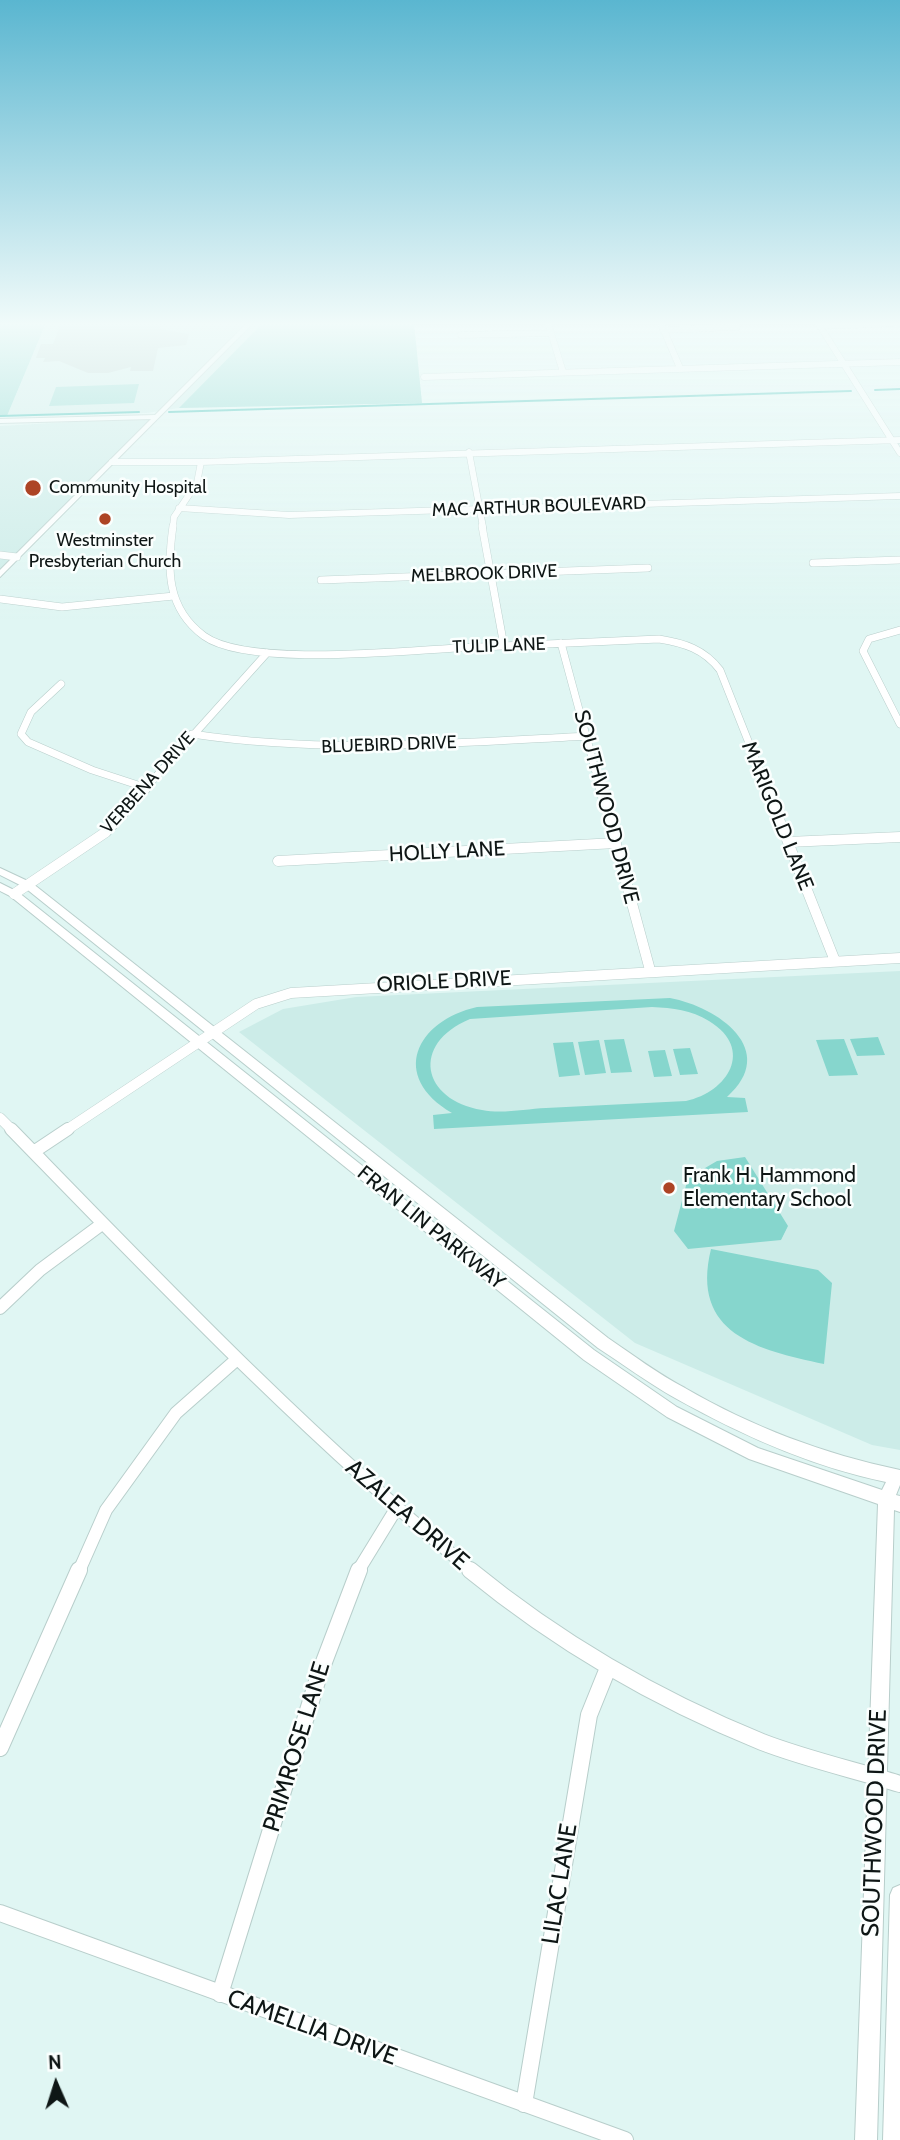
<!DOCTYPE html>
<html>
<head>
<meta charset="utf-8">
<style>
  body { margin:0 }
  #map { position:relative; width:900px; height:2140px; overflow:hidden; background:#e0f6f3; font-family:Cabin,sans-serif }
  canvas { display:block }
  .north { position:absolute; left:21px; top:2049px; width:70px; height:70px; -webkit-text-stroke:5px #fbfffe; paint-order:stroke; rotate:357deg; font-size:19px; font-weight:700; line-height:28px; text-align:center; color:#0e1615 }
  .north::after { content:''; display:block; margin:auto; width:24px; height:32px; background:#0e1615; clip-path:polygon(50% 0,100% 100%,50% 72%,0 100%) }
</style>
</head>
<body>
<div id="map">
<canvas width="900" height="2140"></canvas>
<div class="north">N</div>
</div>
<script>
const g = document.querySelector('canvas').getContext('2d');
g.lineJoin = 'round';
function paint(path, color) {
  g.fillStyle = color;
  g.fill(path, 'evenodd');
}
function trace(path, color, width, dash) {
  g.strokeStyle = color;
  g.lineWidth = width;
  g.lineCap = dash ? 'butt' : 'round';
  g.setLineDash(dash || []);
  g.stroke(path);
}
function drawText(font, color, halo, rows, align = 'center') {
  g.font = font + ' Cabin,sans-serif';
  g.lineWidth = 5;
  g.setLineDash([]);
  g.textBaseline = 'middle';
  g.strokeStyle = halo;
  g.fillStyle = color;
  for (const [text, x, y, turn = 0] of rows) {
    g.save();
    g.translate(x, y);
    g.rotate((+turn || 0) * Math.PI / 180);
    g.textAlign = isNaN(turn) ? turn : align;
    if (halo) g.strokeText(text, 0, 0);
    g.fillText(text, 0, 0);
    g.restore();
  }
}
paint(new Path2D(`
  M46 323H414L422 403 179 408 147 413 7 416Z
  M155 417 0 573V426Z
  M900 971V1450L872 1445 635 1343 239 1032 283 1009 356 997Z`), '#ccece8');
paint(new Path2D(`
  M0 323H46L7 416 0 417Z
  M263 323H414L422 403 179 408Z
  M139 384 134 403 49 406 56 387Z
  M670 998C718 1007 780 1050 727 1097L745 1098 748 1112 434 1129 433 1115 452 1113C389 1076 416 1021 477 1007ZM652 1007C673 1008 691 1010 709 1021 755 1049 728 1092 686 1101 639 1103 593 1106 546 1108 526 1109 502 1114 482 1110 422 1100 410 1044 470 1019Z
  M878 1037 885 1055 857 1056 850 1039Z
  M624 1039 632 1072 611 1073 604 1040Z
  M844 1039 858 1075 829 1076 816 1040Z
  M599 1040 606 1073 585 1075 578 1042Z
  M573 1042 580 1075 559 1077 553 1043Z
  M690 1048 698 1074 680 1075 673 1049Z
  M665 1050 672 1076 654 1077 648 1051Z
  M745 1157 788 1226 781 1240 688 1249 674 1231 688 1178 717 1161Z
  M711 1249 818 1270 832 1283 824 1364C758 1350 690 1334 711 1249Z`), '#86d6cd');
trace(new Path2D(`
  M875 390 900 389
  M169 412 851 391
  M0 416 139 412`), '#26b8ad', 2);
paint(new Path2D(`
  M61 323H161L160 329 189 334 186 345 158 348 153 371H130L131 367 108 373H88L59 361 43 362 45 358H36L41 344H53Z`), '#b5ccc9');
const minorFar4 = new Path2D(`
  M548 323 563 372
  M818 323 900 453
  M662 326 680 368
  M820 326 900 323
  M663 330 737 327
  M461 335 551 333
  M424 377 900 362
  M469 452 483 527
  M112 462H201L900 440
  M179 508 289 515 900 496
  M173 527 174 517 197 483 201 462`);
const minorFar3 = new Path2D(`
  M173 526C167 568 166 608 204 636 247 667 401 651 457 648 524 645 592 642 659 639 684 643 704 649 720 670L768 791
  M482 526 504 646
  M0 555 17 557
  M813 563 900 560
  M321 580 648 568
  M0 599 62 607 174 596
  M900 630 869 639 863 651 900 724
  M561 643 601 791
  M61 684 31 712 21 734 28 742 92 770 144 787
  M192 734C324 754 455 743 588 736
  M143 791 267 653`);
const minorFar2 = new Path2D(`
  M601 789 650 970
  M767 789 835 961
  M788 842 900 837
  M278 861 616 843
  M14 894 106 832 145 789
  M0 1118 13 1131
  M65 1131 256 1004 291 993 900 958`);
const minorFar1 = new Path2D(`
  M11 1129C160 1282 307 1436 472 1571
  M35 1151 68 1129
  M0 1308 40 1270 102 1224
  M79 1571 106 1510 176 1413 236 1360
  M358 1571 396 1509`);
const minor = new Path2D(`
  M470 1570C558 1642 656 1699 762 1742 806 1759 855 1770 900 1784
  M0 1748 79 1570
  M0 1913 625 2140
  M220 1994 319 1675 359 1570
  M524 2104 589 1715 608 1668`);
const tertiary = new Path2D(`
  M247 323H253L0 577V570L151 419 0 423V419L155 415Z
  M0 868 32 883 608 1338C633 1355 658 1374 685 1388 752 1427 824 1454 900 1470V1485L896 1495 900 1496V1512L894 1510 877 2140H855L878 1504 749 1459 667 1417 584 1360 10 896 0 891V883L18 892 594 1350 677 1407 758 1448 882 1490 886 1482C812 1467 741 1435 675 1398 648 1383 623 1364 598 1348L24 887 0 875Z
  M900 1885V2140H883L890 1895 893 1888Z`);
trace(minorFar4, '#b8cecb', 7);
trace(minorFar3, '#b8cecb', 8);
trace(minorFar2, '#b8cecb', 11);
trace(minorFar1, '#b8cecb', 14);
trace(minor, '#b8cecb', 18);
trace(tertiary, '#b8cecb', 2);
trace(minorFar4, '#fff', 6);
trace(minorFar3, '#fff', 7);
trace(minorFar2, '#fff', 10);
trace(minorFar1, '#fff', 12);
trace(minor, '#fff', 16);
paint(tertiary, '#fff');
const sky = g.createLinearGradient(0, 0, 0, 623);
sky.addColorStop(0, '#5ab6d0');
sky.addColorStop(0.52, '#f1fbfa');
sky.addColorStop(1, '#f1fbfa00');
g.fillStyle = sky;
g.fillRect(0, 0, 900, 623);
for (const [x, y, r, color] of [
  [33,488,9,"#ad4425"],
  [105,519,7,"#ad4425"],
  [669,1188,7,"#ad4425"]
]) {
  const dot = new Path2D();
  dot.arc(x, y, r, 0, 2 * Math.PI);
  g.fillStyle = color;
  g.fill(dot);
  trace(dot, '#fbfffe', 2.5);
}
drawText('18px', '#0e1615', '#fbfffe', [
  ["Community Hospital",49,488],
  ["Westminster",105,541,"center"],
  ["Presbyterian Church",105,562,"center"]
], 'left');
drawText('18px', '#0e1615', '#fbfffe', [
  ["MAC ARTHUR BOULEVARD",539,507,-2],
  ["MELBROOK DRIVE",484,574,-2],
  ["TULIP LANE",499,646,-2],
  ["BLUEBIRD DRIVE",389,745,-2],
  ["VERBENA DRIVE",148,783,-48]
]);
drawText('21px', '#0e1615', '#fbfffe', [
  ["SOUTHWOOD DRIVE",606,807,75],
  ["MARIGOLD LANE",777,816,68],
  ["HOLLY LANE",447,852,-3],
  ["ORIOLE DRIVE",444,982,-3],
  ["FRAN LIN PARKWAY",431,1228,39]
]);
drawText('21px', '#0e1615', '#fbfffe', [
  ["Frank H. Hammond",683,1176],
  ["Elementary School",683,1200]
], 'left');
drawText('24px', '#0e1615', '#fbfffe', [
  ["AZALEA DRIVE",407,1515,41],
  ["PRIMROSE LANE",297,1747,-73],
  ["SOUTHWOOD DRIVE",875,1823,-88],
  ["LILAC LANE",560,1884,-81],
  ["CAMELLIA DRIVE",312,2028,20]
]);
</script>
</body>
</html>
